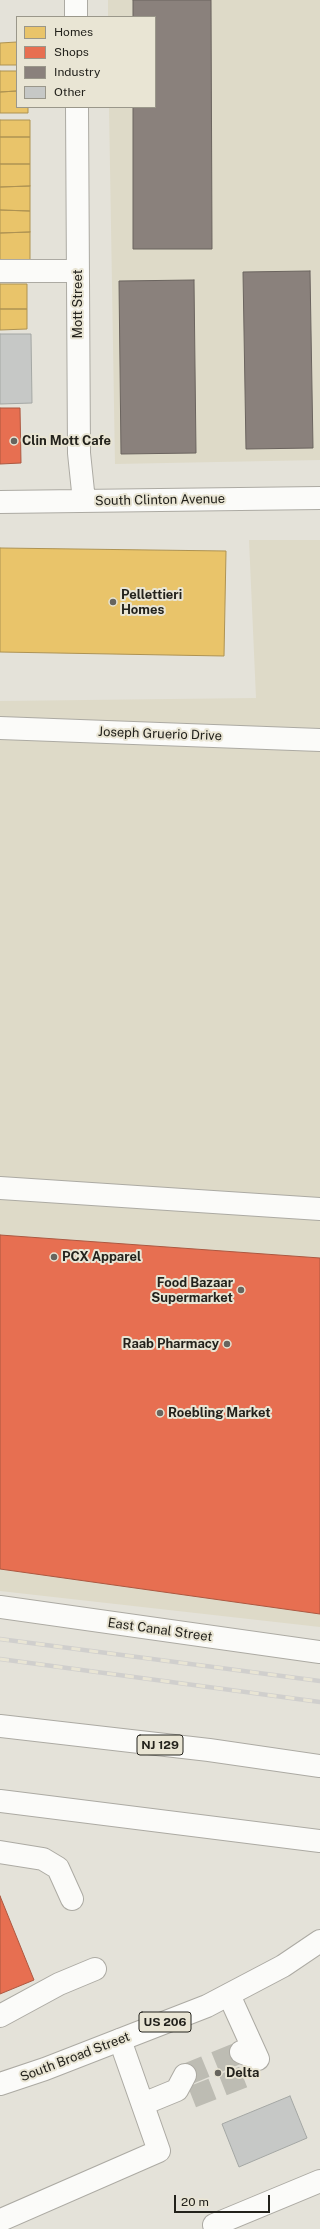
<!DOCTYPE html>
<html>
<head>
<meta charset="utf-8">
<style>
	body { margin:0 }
	#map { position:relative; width:320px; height:2229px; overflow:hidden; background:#e4e2d9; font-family:"Public Sans",sans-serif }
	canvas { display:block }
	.legend { position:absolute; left:16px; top:16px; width:140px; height:92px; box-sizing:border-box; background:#e9e5d4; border:1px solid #9a978a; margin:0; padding:5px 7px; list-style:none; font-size:12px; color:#23221c }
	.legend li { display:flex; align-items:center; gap:8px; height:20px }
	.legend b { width:20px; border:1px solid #9a978a }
	.scale { position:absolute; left:174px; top:2195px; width:96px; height:18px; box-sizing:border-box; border:2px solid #23221c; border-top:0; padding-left:5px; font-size:12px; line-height:14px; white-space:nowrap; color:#23221c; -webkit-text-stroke:3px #e9e5d4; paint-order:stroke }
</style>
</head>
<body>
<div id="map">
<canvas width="320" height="2229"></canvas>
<ul class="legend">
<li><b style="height:11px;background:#e9c46a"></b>Homes</li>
<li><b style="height:11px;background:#e76f51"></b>Shops</li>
<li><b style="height:11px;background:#8a817c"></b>Industry</li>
<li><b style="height:11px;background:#c6c8c6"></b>Other</li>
</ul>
<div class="scale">20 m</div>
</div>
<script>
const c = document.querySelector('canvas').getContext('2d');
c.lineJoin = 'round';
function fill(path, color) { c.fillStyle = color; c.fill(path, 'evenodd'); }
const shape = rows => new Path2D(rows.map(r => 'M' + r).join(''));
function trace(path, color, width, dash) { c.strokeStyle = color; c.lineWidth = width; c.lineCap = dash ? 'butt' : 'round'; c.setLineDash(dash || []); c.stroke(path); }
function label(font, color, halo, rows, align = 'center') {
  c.font = font + ' "Public Sans",sans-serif'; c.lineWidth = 4; c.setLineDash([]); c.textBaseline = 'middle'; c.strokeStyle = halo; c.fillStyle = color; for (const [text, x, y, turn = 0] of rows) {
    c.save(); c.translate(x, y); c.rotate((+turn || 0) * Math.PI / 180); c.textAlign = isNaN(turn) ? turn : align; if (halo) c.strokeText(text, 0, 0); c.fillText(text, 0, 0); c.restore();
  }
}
fill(shape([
	[108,0,320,0,320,460,115,464,109,107,155,107,155,17,108,17],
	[249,540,320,540,320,1627,0,1591,0,701,256,698]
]), '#dedac8');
const homes = shape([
	[17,42,17,65,0,65,0,43,17,42],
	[0,71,17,71,17,91,0,92,0,71],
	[17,91,17,107,28,107,28,113,0,113,0,92,17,91],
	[0,120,30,120,30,137,0,137,0,120],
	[0,137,30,137,30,164,0,164,0,137],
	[0,164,30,164,30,186,0,187,0,164],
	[30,186,30,211,0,210,0,187,30,186],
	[0,210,30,211,30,232,0,233,0,210],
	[30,232,30,260,0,260,0,233,30,232],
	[0,284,27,284,27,309,0,309,0,284],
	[0,309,27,309,27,329,0,330,0,309],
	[0,548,226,551,224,656,0,652,0,548]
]);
fill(homes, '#e9c46a');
trace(homes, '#ae9353', 1);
const shops = shape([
	[0,408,20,408,21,463,0,464,0,408],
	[0,1235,320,1258,320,1614,0,1569,0,1235],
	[0,1896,34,1980,0,1994,0,1896]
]);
fill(shops, '#e76f51');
trace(shops, '#ac5841', 1);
const industry = shape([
	[133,0,211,0,212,249,133,249,133,107,155,107,155,17,133,17,133,0],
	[310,271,313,448,246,449,243,272,310,271],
	[194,280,196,453,121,454,119,281,194,280]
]);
fill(industry, '#8a817c');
trace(industry, '#6b645f', 1);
const building = shape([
	[0,334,31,334,32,403,0,404,0,334],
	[290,2096,307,2138,239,2167,222,2124,290,2096]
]);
fill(building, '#c6c8c6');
trace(building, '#a4a7a4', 1);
trace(shape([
	[185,2075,241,2052],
	[192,2097,248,2075]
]), '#bdbcb3', 22, [22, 11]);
const minor = shape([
	[76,0,76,17],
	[77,107,79,453,84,501],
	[0,271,78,271],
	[0,502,320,498],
	[0,728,320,740],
	[0,1188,320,1209],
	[0,1607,320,1652],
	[0,1852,43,1859,58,1868,72,1899],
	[229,1995,258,2059,241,2052],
	[0,2016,59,1984,95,1969],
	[143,2104,177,2090,185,2075],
	[1,2220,159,2151,120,2040],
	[214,2225,320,2181]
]);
const major = shape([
	[0,2084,45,2069,207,2006,283,1966,320,1941]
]);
const highway = shape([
	[0,1726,209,1750,320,1766],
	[0,1801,320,1841]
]);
trace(minor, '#acaaa3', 24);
trace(major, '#acaaa3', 24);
trace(highway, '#acaaa3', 24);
trace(minor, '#fbfbf9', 22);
trace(major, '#fbfbf9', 22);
trace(highway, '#fbfbf9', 22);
const rail = shape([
	[0,1639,320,1681],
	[0,1659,320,1702]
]);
trace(rail, '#d0cfcd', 4.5);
trace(rail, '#e9e5d4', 3, [9]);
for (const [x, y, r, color] of [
	[14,441,4,"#67655e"],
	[113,602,4,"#67655e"],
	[54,1257,4,"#67655e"],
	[241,1290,4,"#67655e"],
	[227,1344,4,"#67655e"],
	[160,1413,4,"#67655e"],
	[218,2073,4,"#67655e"]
]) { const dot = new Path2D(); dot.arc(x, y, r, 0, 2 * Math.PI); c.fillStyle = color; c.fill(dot); trace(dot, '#e9e5d4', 1.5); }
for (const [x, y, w] of [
	[160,1745,46],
	[165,2022,52]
]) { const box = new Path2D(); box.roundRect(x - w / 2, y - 10, w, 20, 3); c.fillStyle = '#e9e5d4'; c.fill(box); trace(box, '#23221c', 1); }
label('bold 12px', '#23221c', null, [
	["NJ 129",160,1745],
	["US 206",165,2022]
]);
label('13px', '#23221c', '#e9e5d4', [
	["Mott Street",78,304,-90],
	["South Clinton Avenue",160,500,-1],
	["Joseph Gruerio Drive",160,734,2],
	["East Canal Street",160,1630,8],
	["South Broad Street",75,2057,-21]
]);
label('bold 13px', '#23221c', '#e9e5d4', [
	["Clin Mott Cafe",22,441],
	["Pellettieri",121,595],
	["Homes",121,610],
	["PCX Apparel",62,1257],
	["Food Bazaar",233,1283,"right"],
	["Supermarket",233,1298,"right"],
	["Raab Pharmacy",219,1344,"right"],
	["Roebling Market",168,1413],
	["Delta",226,2073]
], 'left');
</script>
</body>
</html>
